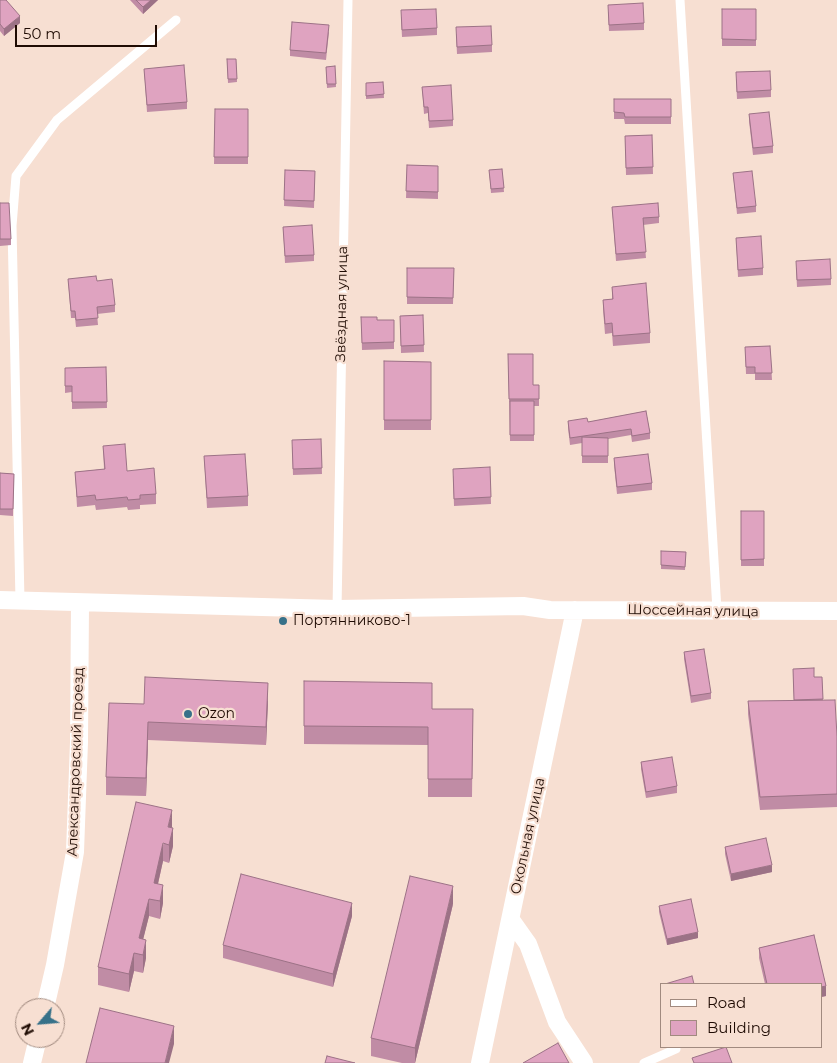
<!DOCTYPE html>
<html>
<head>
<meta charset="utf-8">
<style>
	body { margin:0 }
	#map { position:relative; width:837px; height:1063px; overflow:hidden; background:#f7dfd2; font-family:Montserrat,sans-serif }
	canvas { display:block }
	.legend { position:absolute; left:660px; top:983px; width:162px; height:65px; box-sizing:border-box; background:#f7dfd2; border:1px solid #a18a7f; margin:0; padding:6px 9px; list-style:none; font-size:15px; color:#1f0b03 }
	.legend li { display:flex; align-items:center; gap:10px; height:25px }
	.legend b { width:25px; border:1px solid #a18a7f }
	.north { position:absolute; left:15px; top:998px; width:50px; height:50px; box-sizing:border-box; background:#f7dfd2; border:1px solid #a18a7f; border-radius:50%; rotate:243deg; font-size:14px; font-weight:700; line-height:20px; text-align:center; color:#1f0b03 }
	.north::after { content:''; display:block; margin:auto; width:18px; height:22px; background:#377189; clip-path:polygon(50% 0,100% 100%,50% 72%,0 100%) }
	.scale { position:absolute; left:15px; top:25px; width:142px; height:22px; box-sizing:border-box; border:2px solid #1f0b03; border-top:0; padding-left:6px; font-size:15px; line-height:18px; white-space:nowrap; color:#1f0b03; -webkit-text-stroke:4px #f7dfd2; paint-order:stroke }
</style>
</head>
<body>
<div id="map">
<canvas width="837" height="1063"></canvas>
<ul class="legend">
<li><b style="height:6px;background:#fff"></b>Road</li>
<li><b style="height:14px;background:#dfa3c0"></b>Building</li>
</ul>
<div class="north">N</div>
<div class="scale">50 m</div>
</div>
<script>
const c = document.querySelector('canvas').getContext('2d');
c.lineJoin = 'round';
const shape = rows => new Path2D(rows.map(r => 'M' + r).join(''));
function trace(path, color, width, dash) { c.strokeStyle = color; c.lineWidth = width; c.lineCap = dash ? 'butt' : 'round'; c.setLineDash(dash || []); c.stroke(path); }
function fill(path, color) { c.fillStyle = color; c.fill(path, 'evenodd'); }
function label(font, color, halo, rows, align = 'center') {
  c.font = font + ' Montserrat,sans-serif'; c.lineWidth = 4.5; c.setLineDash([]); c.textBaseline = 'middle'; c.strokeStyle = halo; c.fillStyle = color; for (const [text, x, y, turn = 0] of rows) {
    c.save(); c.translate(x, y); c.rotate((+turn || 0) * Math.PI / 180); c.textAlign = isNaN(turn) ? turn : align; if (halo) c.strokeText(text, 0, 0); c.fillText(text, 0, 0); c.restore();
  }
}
trace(shape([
	[680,0,717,610],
	[20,601,12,226,16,176,57,120,176,20],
	[337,609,348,0],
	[644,1063,676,1049]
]), '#fff', 9);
trace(shape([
	[0,600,337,609,523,606,550,610,837,611],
	[511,920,528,944,557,1022,584,1063],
	[45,1008,55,965,75,852,79,742,80,604],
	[32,1063,38,1038],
	[480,1063,575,610]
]), '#fff', 18);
fill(shape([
	[0,0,20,23,4,36,0,31],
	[130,0,158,0,143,14],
	[722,9,756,9,756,46,722,46],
	[608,12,644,23,644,30,609,31],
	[401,17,437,28,437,35,402,37],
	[329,32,326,60,290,56,290,50],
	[456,34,492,45,492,52,457,54],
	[227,59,236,59,237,82,228,83],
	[335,66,336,87,327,88,326,67],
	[144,69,187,102,187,109,147,112],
	[736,79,771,90,771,97,737,99],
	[383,82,384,98,366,99,366,83],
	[422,87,453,120,453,126,429,128,428,113,424,114],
	[614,99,671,99,671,124,625,124,624,119,614,119],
	[215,109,248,109,248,164,214,164],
	[749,114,773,146,773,153,753,155,749,121],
	[652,135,653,174,626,175,625,136],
	[407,165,438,166,438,199,406,198],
	[502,169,504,192,491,193,489,170],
	[285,170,315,171,314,208,284,206],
	[733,173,756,206,756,212,737,214],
	[0,203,11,239,11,245,0,246],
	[612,207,659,217,659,223,643,225,646,258,616,261],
	[283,227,314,255,314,261,285,263],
	[736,238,763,268,763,275,738,277],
	[407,268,454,268,453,304,407,304],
	[796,268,831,279,831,285,797,287],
	[68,279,97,281,115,305,115,312,97,314,98,325,76,327,75,318,71,318],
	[612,287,650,333,650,343,613,346,612,333,605,334,603,309,603,300,612,299],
	[423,315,424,352,401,353,400,316],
	[361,317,377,320,394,320,394,349,362,350],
	[770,346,772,380,755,380,755,374,746,374,745,347],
	[508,354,533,385,539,399,539,406,534,406,534,441,510,441],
	[384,361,431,362,431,430,384,430],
	[106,367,107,408,72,409,72,392,65,393,65,368],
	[646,411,650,433,650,439,632,442,631,435,608,439,608,463,582,463,582,443,570,445,568,428,568,421,588,422],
	[321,439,322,474,293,475,292,447],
	[103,446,127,471,156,494,156,504,140,505,140,509,128,510,127,507,96,510,95,505,77,507,75,472,104,469],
	[204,456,248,496,248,506,207,508],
	[614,458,652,483,652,490,617,494,614,465],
	[490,467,491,504,454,506,453,476],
	[0,473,14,474,13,516,0,515],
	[741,511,764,511,764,566,741,566],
	[661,551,686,552,685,570,661,569],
	[684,652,711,693,711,699,691,703,684,659],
	[793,669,814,677,822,677,823,701,837,736,837,807,760,810,748,714,748,701,794,701],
	[304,681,432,709,473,709,472,797,428,797,428,745,304,744],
	[268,701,266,745,148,740,146,796,106,795,106,777,144,704],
	[641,762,677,786,677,793,646,798,641,769],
	[172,828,173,846,169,863,163,861,158,884,163,903,160,919,149,916,143,939,146,958,143,973,134,971,129,992,98,985,98,967],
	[725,847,772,872,731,881,725,854],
	[453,904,415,1063,402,1063,371,1056,371,1038],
	[659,906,698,938,667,945,659,912],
	[352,916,333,987,223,958,223,945],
	[814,935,826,986,826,996,821,997,821,984,765,984,759,958,759,948]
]), '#c08ca5');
fill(shape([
	[151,0,158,0,143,14,143,7],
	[20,16,20,23,4,36,4,29],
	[268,683,268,701,266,745,266,727],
	[148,722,148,740,146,796,146,778],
	[172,810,172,828,168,827],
	[173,828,173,846,169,863,169,845],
	[163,843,163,861,154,901,154,883],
	[772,865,772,872,731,881,731,874],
	[163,885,163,903,160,919,160,901],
	[453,886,453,904,415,1063,415,1048],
	[149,899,149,916,139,956,139,938],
	[352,903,352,916,333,987,333,974],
	[698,932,698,938,667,945,667,939],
	[146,940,146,958,143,973,143,955],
	[134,953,134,971,129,992,129,974],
	[826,986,826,996,821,997,821,987],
	[174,1026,174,1044,169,1063,165,1063]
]), '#9c7286');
const building = shape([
	[0,0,6,0,20,16,4,29,0,24,0,0],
	[136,0,151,0,143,7,136,0],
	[643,3,644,23,609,25,608,5,643,3],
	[436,9,437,28,402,30,401,10,436,9],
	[722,9,756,9,756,40,722,39,722,9],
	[292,22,329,25,326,53,290,50,292,22],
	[491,26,492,45,457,47,456,27,491,26],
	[227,59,236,59,237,79,228,79,227,59],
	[184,65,187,102,147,105,144,69,184,65],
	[335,66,336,84,327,84,326,67,335,66],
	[770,71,771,90,737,92,736,72,770,71],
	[383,82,384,94,366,96,366,83,383,82],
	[451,85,453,120,429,121,428,107,424,107,422,87,451,85],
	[614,99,671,99,671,117,625,117,624,113,614,112,614,99],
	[215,109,248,109,248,157,214,157,215,109],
	[769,112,773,146,753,148,749,114,769,112],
	[652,135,653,167,626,168,625,136,652,135],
	[407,165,438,166,438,192,406,191,407,165],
	[502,169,504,188,491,189,489,170,502,169],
	[285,170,315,171,314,201,284,200,285,170],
	[752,171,756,206,737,208,733,173,752,171],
	[0,203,9,203,11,239,0,239,0,203],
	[658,203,659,217,643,218,646,252,616,254,612,207,658,203],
	[312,225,314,255,285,256,283,227,312,225],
	[761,236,763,268,738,270,736,238,761,236],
	[830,259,831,279,797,280,796,261,830,259],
	[407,268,454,268,453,298,407,297,407,268],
	[96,276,97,281,112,279,115,305,97,307,98,318,76,320,75,311,71,311,68,279,96,276],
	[646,283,650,333,613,336,612,323,605,324,603,300,613,299,612,287,646,283],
	[423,315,424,345,401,346,400,316,423,315],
	[361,317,377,317,377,320,394,320,394,342,362,343,361,317],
	[770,346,772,373,755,373,755,367,746,367,745,347,770,346],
	[508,354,533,354,533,385,539,385,539,399,509,399,508,354],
	[384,361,431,362,431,420,384,420,384,361],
	[106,367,107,402,72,402,72,386,65,386,65,368,106,367],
	[510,401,534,401,534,435,510,435,510,401],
	[646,411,650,433,632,436,631,429,570,438,568,421,587,418,588,422,646,411],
	[582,437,608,438,608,456,582,456,582,437],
	[321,439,322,468,293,469,292,440,321,439],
	[125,444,127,471,154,468,156,494,140,495,140,499,128,500,127,497,96,500,95,495,77,497,75,472,105,469,103,446,125,444],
	[245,454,248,496,207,498,204,456,245,454],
	[648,454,652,483,617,487,614,458,648,454],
	[490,467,491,497,454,499,453,469,490,467],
	[0,473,14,474,13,509,0,509,0,473],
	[741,511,764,511,764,559,741,560,741,511],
	[661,551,686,552,685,567,661,565,661,551],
	[704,649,711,693,691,696,684,652,704,649],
	[814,668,814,677,822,677,823,699,794,700,793,669,814,668],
	[145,677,268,683,266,727,148,722,146,778,106,777,109,703,144,704,145,677],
	[304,681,432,683,432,709,473,709,472,779,428,779,428,727,304,726,304,681],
	[835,700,837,736,837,794,760,797,748,701,835,700],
	[672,757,677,786,646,792,641,762,672,757],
	[136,802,172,810,168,827,173,828,169,845,163,843,154,883,163,885,160,901,149,899,139,938,146,940,143,955,134,953,129,974,98,967,136,802],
	[766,838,772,865,731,874,725,847,766,838],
	[241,874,352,903,333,974,223,945,241,874],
	[410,876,453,886,415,1048,371,1038,410,876],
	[691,899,698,932,667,939,659,906,691,899],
	[814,935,826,986,821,987,821,984,767,984,759,948,814,935],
	[692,976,694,984,665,984,692,976],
	[100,1008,174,1026,165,1063,86,1063,100,1008],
	[558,1043,569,1063,523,1063,558,1043],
	[726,1047,732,1063,694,1063,692,1058,726,1047],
	[327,1056,355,1063,325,1063,327,1056]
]);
fill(building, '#dfa3c0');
trace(building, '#9c7286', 1);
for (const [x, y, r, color] of [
	[283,621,5,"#377189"],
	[188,714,5,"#377189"]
]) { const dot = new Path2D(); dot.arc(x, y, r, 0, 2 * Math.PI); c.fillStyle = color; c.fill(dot); trace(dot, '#f7dfd2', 2); }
label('14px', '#1f0b03', '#f7dfd2', [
	["Звёздная улица",342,304,-89],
	["Шоссейная улица",693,611,1],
	["Александровский проезд",76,762,-88],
	["Окольная улица",528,836,-78]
]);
label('14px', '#1f0b03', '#f7dfd2', [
	["Портянниково-1",293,621],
	["Ozon",198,714]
], 'left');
</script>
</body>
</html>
